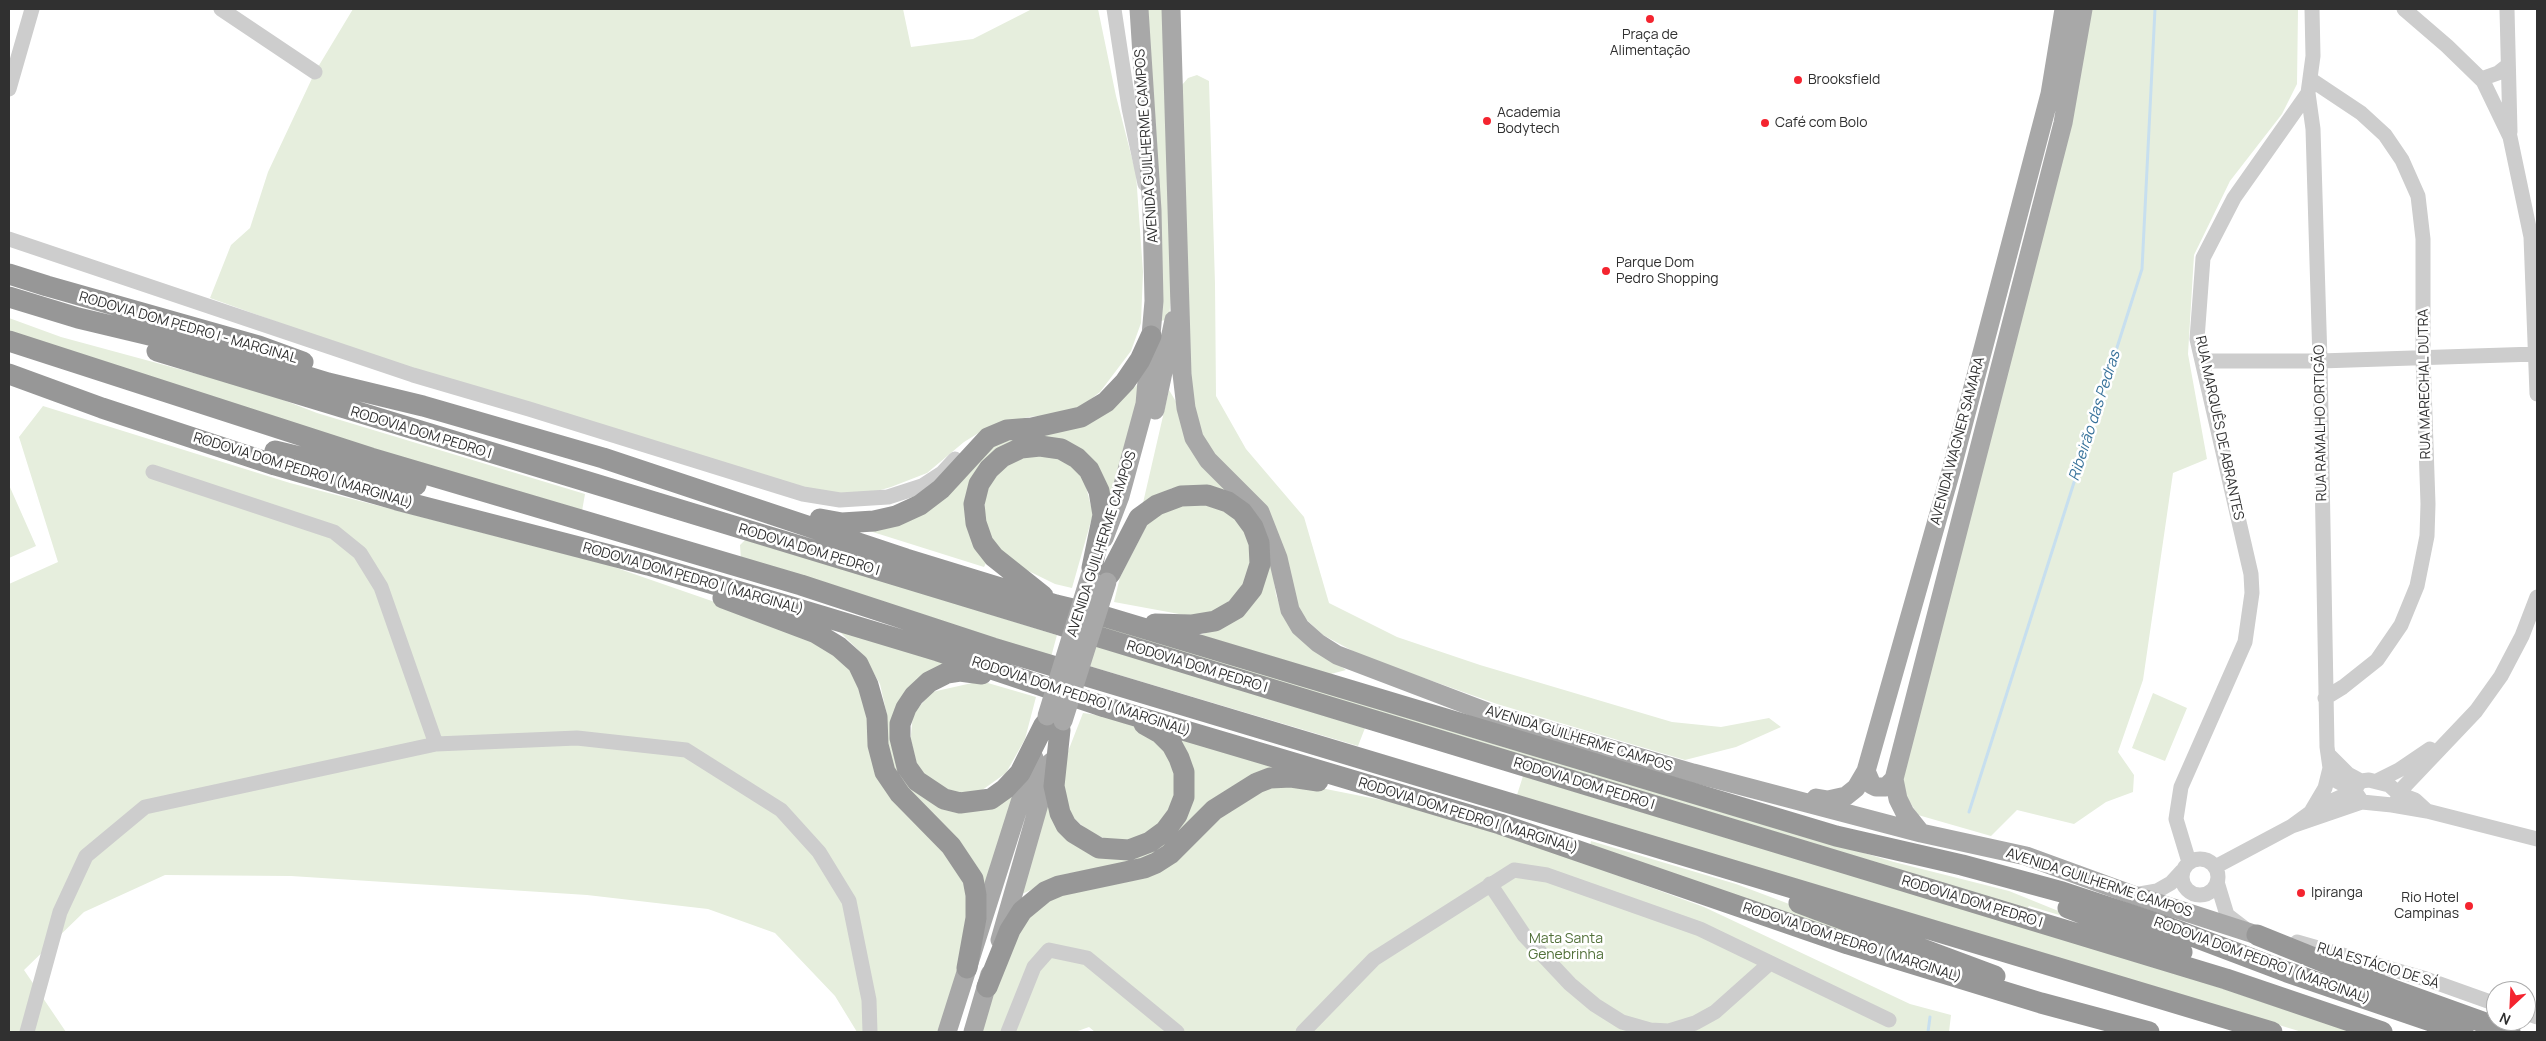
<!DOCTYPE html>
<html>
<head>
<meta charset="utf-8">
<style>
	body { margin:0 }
	#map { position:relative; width:2546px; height:1041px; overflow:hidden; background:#fff; font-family:Manrope,sans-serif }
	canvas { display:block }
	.frame { position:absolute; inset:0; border:10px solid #303030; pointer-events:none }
	.north { position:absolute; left:2486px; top:981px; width:50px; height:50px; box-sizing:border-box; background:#fff; border:1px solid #acacac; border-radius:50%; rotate:205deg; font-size:14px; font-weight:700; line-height:20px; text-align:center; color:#303030 }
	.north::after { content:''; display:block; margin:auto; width:18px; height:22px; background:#f4242f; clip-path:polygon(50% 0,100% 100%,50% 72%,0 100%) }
</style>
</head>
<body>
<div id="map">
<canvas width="2546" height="1041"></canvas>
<div class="frame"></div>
<div class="north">N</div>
</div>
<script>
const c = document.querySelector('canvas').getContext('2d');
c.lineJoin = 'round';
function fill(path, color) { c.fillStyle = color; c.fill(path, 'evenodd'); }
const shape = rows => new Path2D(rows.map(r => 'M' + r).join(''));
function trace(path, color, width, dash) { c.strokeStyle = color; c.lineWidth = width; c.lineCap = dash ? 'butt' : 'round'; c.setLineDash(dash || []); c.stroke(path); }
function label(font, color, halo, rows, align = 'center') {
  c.font = font + ' Manrope,sans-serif'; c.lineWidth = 5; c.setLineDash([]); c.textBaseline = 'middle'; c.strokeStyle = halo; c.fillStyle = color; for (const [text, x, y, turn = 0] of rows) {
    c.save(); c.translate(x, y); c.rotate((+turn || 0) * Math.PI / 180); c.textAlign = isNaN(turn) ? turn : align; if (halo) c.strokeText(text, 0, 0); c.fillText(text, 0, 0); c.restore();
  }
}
fill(shape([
	[353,9,903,9,911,47,973,39,1032,9,1098,9,1116,96,1136,174,1143,272,1141,323,1131,351,1100,392,1082,406,1053,415,1028,417,985,429,964,442,927,473,891,487,860,496,807,488,412,370,210,298,231,245,250,228,268,172,315,72],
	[1144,9,1165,9,1173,270,1169,319,1161,321],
	[2091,9,2298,9,2297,84,2282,114,2230,181,2194,255,2188,354,2207,459,2173,473,2143,680,2118,752,2134,775,2133,792,2106,802,2074,824,2017,810,1991,836,1918,815,1901,788],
	[1197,75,1209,81,1215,284,1216,396,1246,449,1304,517,1329,603,1397,637,1480,665,1672,722,1721,727,1769,718,1781,727,1736,747,1685,760,1497,704,1362,656,1323,635,1298,612,1237,482,1200,436,1185,366,1182,85,1188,78],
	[9,318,61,337,260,391,317,413,585,494,582,511,395,458,9,332],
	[1139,383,1138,398,1109,503,1068,444,983,464,987,561,984,567,860,528,871,526,989,443,1123,398],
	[1169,390,1178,405,1189,445,1204,465,1244,500,1258,516,1268,538,1276,595,1284,618,1297,634,1346,670,1327,675,1200,635,1225,626,1244,612,1261,585,1267,558,1264,540,1257,521,1233,497,1202,487,1172,488,1143,503],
	[43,406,290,483,608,565,833,643,864,676,882,762,958,855,976,918,938,1032,857,1032,835,996,775,933,708,909,587,895,291,876,165,875,84,912,24,970,66,1032,9,1032,9,584,58,562,19,437],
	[1041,454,1067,462,1084,479,1093,514,1072,588,1055,584,1002,558,985,532,980,503,991,476,1013,459],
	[9,485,36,546,9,558],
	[1183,499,1221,506,1248,526,1251,560,1242,589,1218,611,1190,616,1114,602,1120,577,1152,515],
	[746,539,1057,635,1051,657,741,560,740,545],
	[1103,623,1894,862,2009,891,2093,925,2029,906,2027,909,1101,629],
	[839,631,952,665,903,706,924,795,1015,792,986,885,895,774,885,744,887,715,880,684,863,655],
	[1095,646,1365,728,1358,746,1089,666],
	[981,681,1036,697,1025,739,1006,773,978,793,946,792,920,774,910,745,913,714,932,692],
	[2153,693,2187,708,2165,761,2132,748],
	[1083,713,1105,716,1136,726,1172,755,1179,790,1165,822,1142,837,1116,842,1092,834,1069,814,1062,786,1067,754],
	[1178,738,1275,767,1167,848,1141,863,1066,874,1022,894,1045,797,1104,855,1186,812],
	[1523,776,2206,983,2352,1032,2302,1032,1517,795],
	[1270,778,1422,808,1554,852,1704,907,1910,1004,1951,1015,1949,1032,1095,1032,1089,1027,1075,1032,974,1032,1022,911,1059,886,1177,859,1208,815],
	[1591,841,1736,884,1970,972,1846,936,1590,845]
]), '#e6eedd');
trace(shape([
	[1969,812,2142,269,2155,9],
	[1928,1032,1930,1017]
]), '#c7dfef', 3);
trace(shape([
	[221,9,315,72],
	[1114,9,1129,108,1145,184],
	[2404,9,2447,46,2483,81,2510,137,2531,237,2537,394],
	[2507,9,2510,132],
	[2310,79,2361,113,2385,135,2402,160,2418,196,2423,239,2423,357,2428,504,2427,536,2417,586,2401,625,2377,660,2343,687,2325,698],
	[2481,79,2498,73,2508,65],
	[9,89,32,9],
	[2308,93,2313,129,2320,361,2327,747,2330,768,2337,781,2354,790,2362,802],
	[9,239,413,375,529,409,803,494,840,500,888,497,922,486,942,473,955,459],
	[2202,361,2320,361,2536,354],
	[153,472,334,532,360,553,381,587,436,744],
	[2330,756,2348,774,2361,781],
	[2377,781,2399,770,2430,749],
	[2354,790,2361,781,2369,780,2389,785,2399,794,2396,803,2392,805,2362,802,2292,826,2318,807,2354,791],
	[2399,792,2476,711,2501,676,2522,636,2537,597],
	[2392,805,2427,811,2415,800,2399,794],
	[2312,810,2325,788,2330,768],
	[2427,811,2537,839],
	'2182 877a18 18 0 1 1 36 0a18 18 0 1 1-36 0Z',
	[2189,862,2176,819,2181,787,2245,642,2252,593,2251,574,2197,339,2203,258,2234,198,2308,93,2313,56,2312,9],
	[2215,867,2292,826],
	[2217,882,2227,915,2244,928],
	[1490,884,1524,935,1570,984,1595,1005,1622,1022,1650,1030,1669,1031,1695,1023,1715,1012,1770,963],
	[2134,895,2157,891,2171,883,2182,871],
	[2297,942,2426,979,2496,1004],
	[2526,1013,2537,1017],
	[27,1032,60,912,86,856,145,807,436,744,577,738,686,750,781,810,819,852,849,901,869,1000,870,1032],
	[1008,1032,1034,967,1049,950,1087,958,1177,1032],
	[1303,1032,1374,959,1514,870,1547,875,1700,929,1889,1020]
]), '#cdcdcd', 15);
trace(shape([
	[1171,9,1182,374,1186,408,1194,438,1208,460,1260,512,1278,558,1290,610,1300,627,1318,643,1337,655,1492,714,1693,773,1921,833,2026,856,2133,895,2257,935],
	[1155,410,1174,320],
	[1104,538,1120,496,1145,404,1154,301,1152,210,1139,9],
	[1866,771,1872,785,1876,787,1886,787,1894,779],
	[1816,798,1828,800,1846,796,1856,788,1866,771,1951,471,2050,94,2064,9],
	[1921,833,1905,813,1898,799,1894,779,2063,123,2083,9],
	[1000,940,1051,762],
	[947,1032,1034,758],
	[973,1032,990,974]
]), '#a8a8a8', 19);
trace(shape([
	[9,274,47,286,259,346,303,362],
	[9,297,78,318,246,358,328,383,423,406,603,458,906,559,1056,605,1106,617,1836,836,1962,865,2062,892,2168,927,2287,972,2463,1032],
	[9,341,371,458,801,585,993,648,2272,1032],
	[157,351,2226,979,2382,1032],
	[9,374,102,408,275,465,397,500,648,565,785,605,938,651,1105,707,1500,824,1848,944,2041,1003,2149,1032],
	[275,451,416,485],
	[820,519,842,523,874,521,896,516,920,505,941,489,988,438,1007,430,1032,428,1081,417,1106,402,1125,382,1140,360,1151,336],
	[1110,574,1139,518,1157,505,1181,496,1207,495,1228,502,1242,512,1253,527,1259,543,1260,564,1252,589,1236,609,1215,621,1191,625,1155,624],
	[1043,596,994,557,983,543,976,523,974,504,979,484,989,469,1002,457,1021,448,1040,446,1061,449,1077,458,1089,470,1099,491,1103,515,1092,568],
	[723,598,816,633,839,647,858,664,868,685,877,717,878,745,885,772,900,794,951,846,973,879,976,895,976,918,967,968],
	[982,674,960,671,947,673,929,682,914,696,906,708,900,724,900,738,907,767,917,781,944,799,960,803,991,799,1005,789,1020,773,1044,725],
	[1060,730,1054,786,1060,813,1066,825,1074,833,1099,848,1129,850,1150,842,1165,831,1177,815,1184,797,1184,772,1179,758,1172,745,1160,733,1144,724],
	[1799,903,1995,976],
	[2068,908,2182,952],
	[2257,935,2396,991,2510,1032],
	[987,987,1010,930,1022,911,1045,892,1059,886,1144,868,1156,863,1170,854,1214,810,1257,783,1270,778,1291,777,1318,781]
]), '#979797', 21);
trace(shape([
	[1047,716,1090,576],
	[1063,721,1107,582]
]), '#a8a8a8', 19);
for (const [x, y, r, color] of [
	[1650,19,5,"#f4242f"],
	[1798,80,5,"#f4242f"],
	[1487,121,5,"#f4242f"],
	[1765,123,5,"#f4242f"],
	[1606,271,5,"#f4242f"],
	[2301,893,5,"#f4242f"],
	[2469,906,5,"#f4242f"]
]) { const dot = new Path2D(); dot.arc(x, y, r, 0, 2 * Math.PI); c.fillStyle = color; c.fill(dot); trace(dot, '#fff', 2); }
label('14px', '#303030', '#fff', [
	["Praça de",1650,35,"center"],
	["Alimentação",1650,51,"center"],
	["Brooksfield",1808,80],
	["Academia",1497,113],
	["Bodytech",1497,129],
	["Café com Bolo",1775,123],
	["Parque Dom",1616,263],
	["Pedro Shopping",1616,279],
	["Ipiranga",2311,893],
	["Rio Hotel",2459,898,"right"],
	["Campinas",2459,914,"right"]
], 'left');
label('14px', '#303030', '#fff', [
	["AVENIDA GUILHERME CAMPOS",1147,146,-94],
	["RODOVIA DOM PEDRO I - MARGINAL",188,328,16],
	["RUA MARECHAL DUTRA",2425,384,-91],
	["RUA RAMALHO ORTIGÃO",2321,423,-91],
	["RUA MARQUÊS DE ABRANTES",2219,428,78],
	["RODOVIA DOM PEDRO I",421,433,17],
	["AVENIDA WAGNER SAMARA",1958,441,-75],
	["RODOVIA DOM PEDRO I (MARGINAL)",303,471,17],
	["AVENIDA GUILHERME CAMPOS",1102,544,-72],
	["RODOVIA DOM PEDRO I",809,550,17],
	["RODOVIA DOM PEDRO I (MARGINAL)",693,579,16],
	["RODOVIA DOM PEDRO I",1197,667,17],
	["RODOVIA DOM PEDRO I (MARGINAL)",1081,697,18],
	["AVENIDA GUILHERME CAMPOS",1579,739,17],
	["RODOVIA DOM PEDRO I",1584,784,17],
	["RODOVIA DOM PEDRO I (MARGINAL)",1468,816,17],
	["AVENIDA GUILHERME CAMPOS",2099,883,18],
	["RODOVIA DOM PEDRO I",1972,902,17],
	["RODOVIA DOM PEDRO I (MARGINAL)",1852,943,18],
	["RODOVIA DOM PEDRO I (MARGINAL)",2262,961,20],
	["RUA ESTÁCIO DE SÁ",2378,966,17]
]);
label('14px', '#517039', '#fff', [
	["Mata Santa",1566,939],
	["Genebrinha",1566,955]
]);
label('italic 15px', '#36719a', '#fff', [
	["Ribeirão das Pedras",2095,416,-72]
]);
</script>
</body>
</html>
